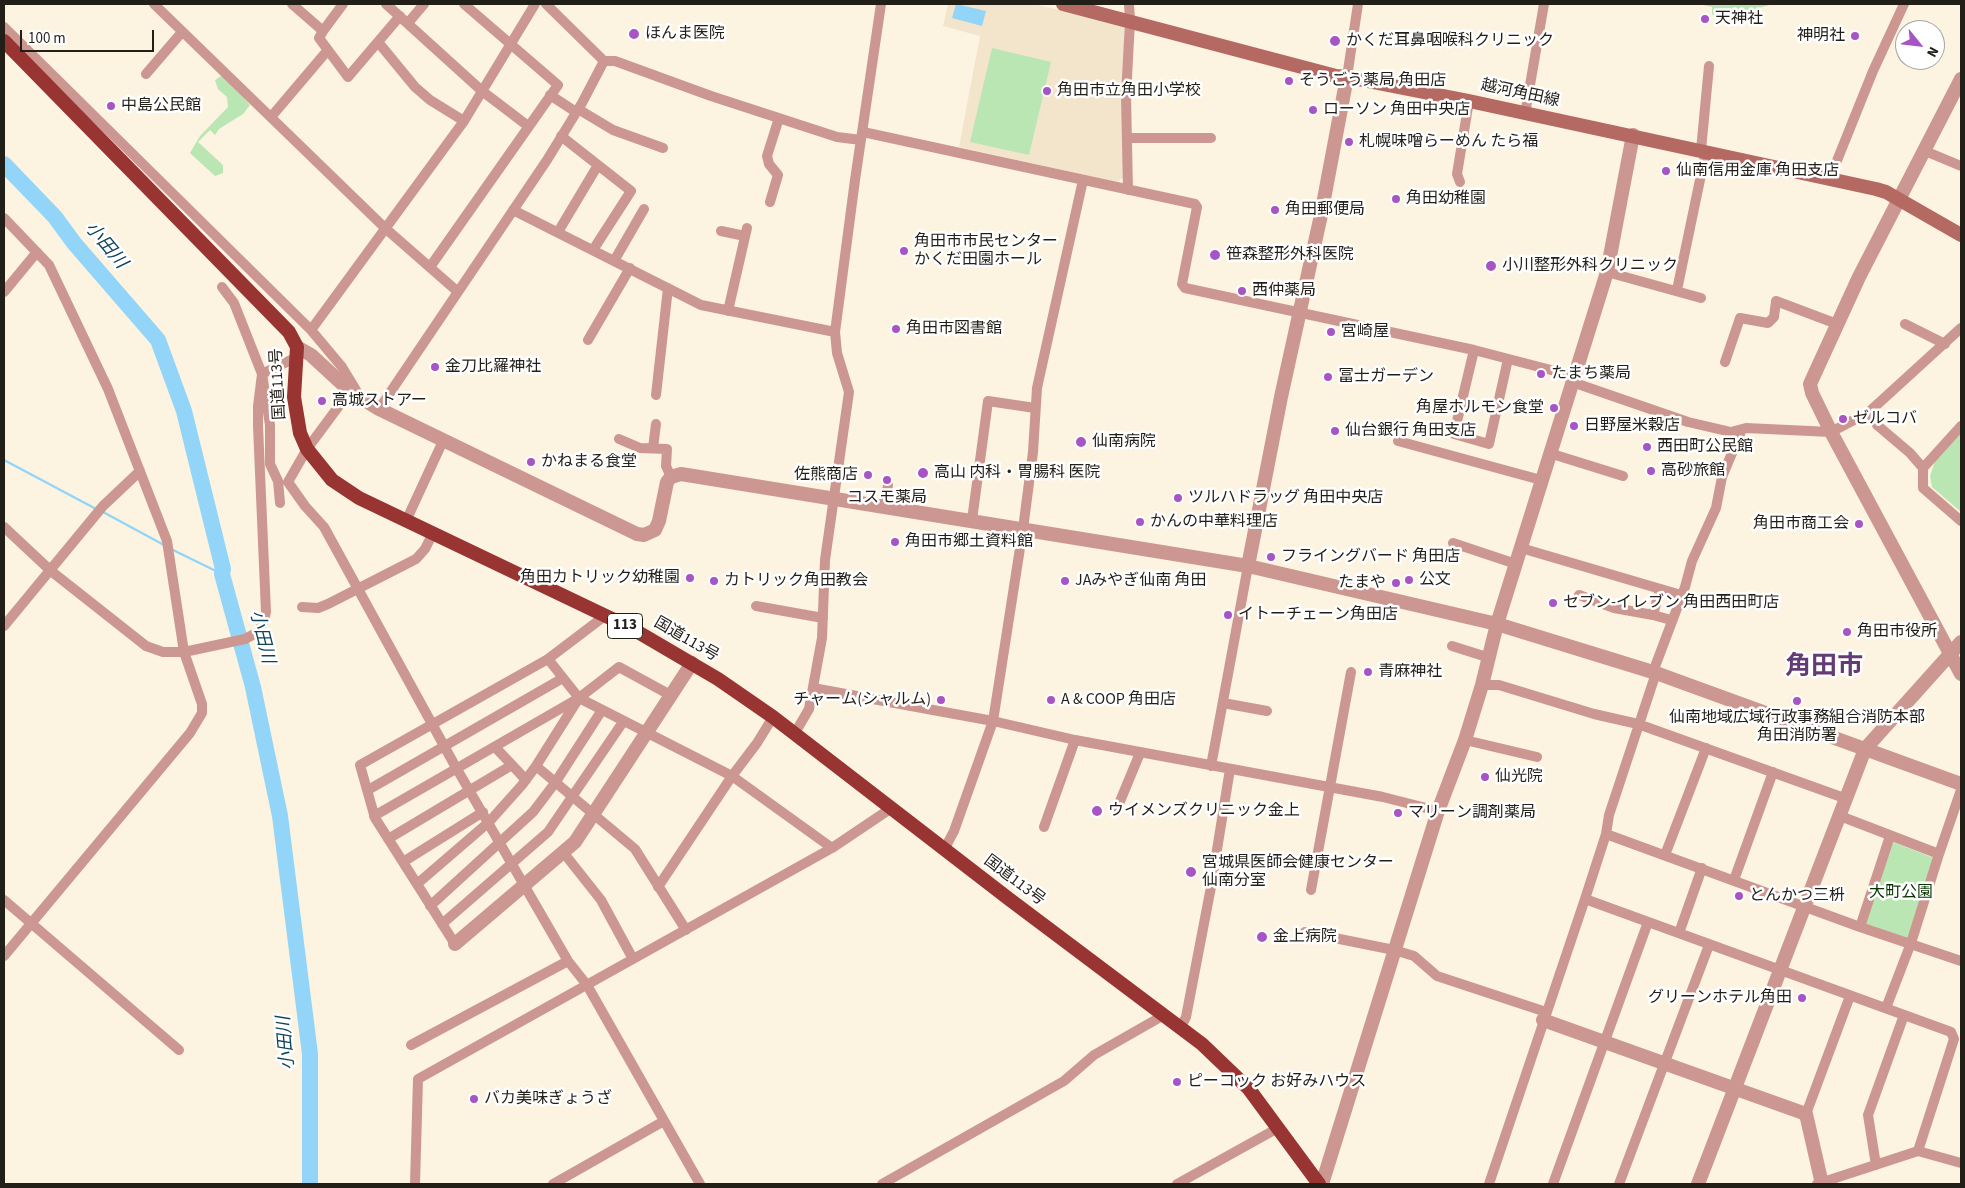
<!DOCTYPE html>
<html>
<head>
<meta charset="utf-8">
<style>
	body { margin:0 }
	#map { position:relative; width:1965px; height:1188px; overflow:hidden; background:#fcf3e0; font-family:"Source Sans 3",sans-serif }
	canvas { display:block }
	.frame { position:absolute; inset:0; border:5px solid #221e18; pointer-events:none }
	.north { position:absolute; left:1895px; top:20px; width:50px; height:50px; box-sizing:border-box; background:#fff; border:1px solid #a7a5a3; border-radius:50%; rotate:119deg; font-size:14px; font-weight:700; line-height:20px; text-align:center; color:#221e18 }
	.north::after { content:''; display:block; margin:auto; width:18px; height:22px; background:#a755c5; clip-path:polygon(50% 0,100% 100%,50% 72%,0 100%) }
	.scale { position:absolute; left:20px; top:30px; width:134px; height:22px; box-sizing:border-box; border:2px solid #221e18; border-top:0; padding-left:6px; font-size:15px; line-height:18px; white-space:nowrap; color:#221e18; -webkit-text-stroke:4px #fff; paint-order:stroke }
</style>
</head>
<body>
<div id="map">
<canvas width="1965" height="1188"></canvas>
<div class="frame"></div>
<div class="north">N</div>
<div class="scale">100 m</div>
</div>
<script>
const c = document.querySelector('canvas').getContext('2d');
c.lineJoin = 'round';
function fill(path, color) { c.fillStyle = color; c.fill(path, 'evenodd'); }
const shape = rows => new Path2D(rows.map(r => 'M' + r).join(''));
function trace(path, color, width, dash) { c.strokeStyle = color; c.lineWidth = width; c.lineCap = dash ? 'butt' : 'round'; c.setLineDash(dash || []); c.stroke(path); }
function label(font, color, halo, rows, align = 'center') {
  c.font = font + ' "Source Sans 3","Noto Sans JP",sans-serif'; c.lineWidth = 5; c.setLineDash([]); c.textBaseline = 'middle'; c.strokeStyle = halo; c.fillStyle = color; for (const [text, x, y, turn = 0] of rows) {
    c.save(); c.translate(x, y); c.rotate((+turn || 0) * Math.PI / 180); c.textAlign = isNaN(turn) ? turn : align; if (halo) c.strokeText(text, 0, 0); c.fillText(text, 0, 0); c.restore();
  }
}
fill(shape([
	[948,4,1033,4,1115,22,1124,27,1125,177,1116,182,959,147,980,36,943,26]
]), '#f2e5cc');
fill(shape([
	[1698,4,1773,4,1752,10,1729,11,1716,17,1712,14,1712,7],
	[992,48,1051,62,1029,155,970,142],
	[224,74,250,105,243,114,219,129,215,135,210,130,198,142,223,165,223,173,215,176,190,153,200,136,228,107,227,97,218,89,215,80],
	[1961,432,1961,512,1932,487,1930,476,1935,461],
	[1893,842,1939,860,1910,940,1863,927]
]), '#bae6b3');
fill(shape([
	[956,4,986,11,982,26,952,18]
]), '#92d5f8');
trace(shape([
	[4,460,98,510],
	[103,512,164,545],
	[171,549,222,574]
]), '#92d5f8', 2.5);
trace(shape([
	[4,164,55,217,74,243,158,340,184,411,223,569,222,574,253,687,280,816,310,1054,310,1184]
]), '#92d5f8', 16);
trace(shape([
	[154,4,385,228,458,292],
	[292,4,323,31,343,4],
	[386,4,482,91,528,126],
	[546,4,604,61,615,61,711,96,837,137,861,140],
	[408,23,424,4],
	[4,27,311,330,342,367,359,395],
	[323,31,319,38,348,77,400,16],
	[378,42,415,87,430,100,464,121],
	[146,74,182,32],
	[1347,77,1358,4],
	[550,95,576,112],
	[578,109,613,130,663,148],
	[1525,114,1544,4],
	[271,117,327,51],
	[863,132,1195,204,1197,207,1182,284,1185,288,1474,350,1574,376],
	[561,136,631,191,593,250],
	[1127,138,1211,138],
	[1701,150,1709,66],
	[1925,151,1961,166],
	[1830,178,1873,71,1904,4],
	[1460,182,1457,174,1469,101],
	[1128,190,1126,96,1130,21,1129,4],
	[770,202,778,175,769,164,767,156,779,118],
	[513,210,701,305,835,332],
	[4,218,49,265,108,389,167,541,184,652,202,704,202,713,190,733,4,956],
	[721,231,745,236],
	[558,232,598,165],
	[614,261,644,209],
	[430,267,558,85,464,4],
	[1607,272,1701,298],
	[222,287,234,303,262,374,270,425,270,464,278,481,280,503],
	[1677,290,1706,151],
	[4,292,37,252],
	[728,311,747,228],
	[1905,324,1945,344],
	[1961,328,1869,412,1877,425,1910,453,1923,468,1923,488,1961,521],
	[311,330,464,121,535,4],
	[588,340,630,268],
	[1474,350,1454,434,1489,444,1508,359],
	[1725,362,1740,318,1768,323,1774,317,1776,301,1837,324],
	[262,374,297,357],
	[1572,382,1688,422,1731,432,1746,428,1831,432,1869,412],
	[350,391,307,449,288,482,305,506,324,527,454,764,568,961,587,985,700,1184],
	[656,395,668,288],
	[379,409,547,160,582,103,604,61],
	[619,439,640,448,667,449,666,466,671,477],
	[1398,441,1541,480],
	[653,448,656,424],
	[1549,453,1623,476],
	[1923,468,1961,426],
	[885,507,888,485],
	[972,520,988,401,1035,408],
	[406,521,443,441],
	[4,527,51,571,146,646,163,652,184,652,245,639,258,632,264,621,266,612,258,426,258,406,262,374],
	[1453,543,1516,564],
	[1521,548,1681,595],
	[1660,589,1653,615,1671,620],
	[1579,595,1614,608,1653,615],
	[756,606,823,618],
	[302,607,318,608,328,604,416,559,425,549,433,533],
	[4,626,103,506,140,471],
	[1452,646,1490,658],
	[548,659,579,698,732,776,832,848],
	[1653,672,1685,587,1692,561,1716,508,1722,477,1742,429],
	[1482,685,1499,685,1594,714,1638,724,1847,799],
	[813,688,993,721,1075,740,1383,797,1438,811],
	[1223,703,1267,711],
	[795,733,809,709,822,638,825,560,849,392,837,353,835,332,855,180,881,4],
	[1465,740,1537,757],
	[495,747,512,765],
	[536,766,577,701],
	[1211,766,1248,566],
	[368,790,563,678],
	[1116,811,1140,753],
	[374,816,579,698,619,667,672,696],
	[1840,816,1939,854],
	[1044,827,1075,740],
	[1606,834,1609,815,1656,673],
	[388,839,512,765,526,780],
	[944,850,954,831,993,721,1023,529,1033,452,1037,388,1083,180],
	[563,852,601,900,633,959],
	[1665,855,1706,748],
	[403,862,483,812],
	[1734,880,1773,772],
	[417,884,489,822,522,785,536,766,635,849,686,930],
	[658,887,732,776,757,743,773,717],
	[1311,890,1351,672],
	[1585,899,1606,834,1860,927,1961,961],
	[4,900,179,1050],
	[430,906,533,812,555,783,602,710],
	[442,924,548,832,623,722],
	[1860,927,1890,836],
	[1305,932,1394,950,1414,956,1437,976,1546,1012],
	[1679,933,1702,868],
	[455,944,375,818,360,765,548,659,606,615],
	[1886,1008,1911,943,1939,854,1961,790],
	[1181,1027,1186,1017,1211,887,1230,769],
	[411,1045,568,961],
	[1806,1114,1850,996],
	[1876,1165,1868,1115,1904,1015],
	[415,1184,418,1079,832,848,890,809],
	[553,1184,664,1121],
	[882,1184,1064,1081,1094,1055,1164,1015],
	[1177,1184,1278,1128],
	[1489,1184,1585,899,1951,1032,1954,1039,1918,1151],
	[1553,1184,1648,922],
	[1619,1184,1709,945],
	[1817,1184,1918,1151,1961,1163]
]), '#cc9791', 10);
trace(shape([
	[1961,79,1859,277,1810,384,1812,393,1831,432,1961,674],
	[297,347,311,355,350,391,379,409,637,534,644,535,655,530,659,521,667,482,671,477,681,474,1248,566,1497,624,1656,673,1961,784],
	[1248,566,1281,397,1321,215,1347,77],
	[455,944,575,842,692,663],
	[1543,1020,1806,1114,1822,1184],
	[1322,1184,1438,811,1465,740,1482,685,1497,624,1607,272,1633,135],
	[1698,1184,1865,749,1961,642]
]), '#cc9791', 14);
trace(shape([
	[1063,4,1336,76,1347,77,1469,101,1876,189,1886,192,1961,235]
]), '#b46962', 14);
trace(shape([
	[4,41,289,332,297,347,294,397,300,433,307,449,332,480,359,498,631,628,718,679,773,717,1009,899,1202,1044,1249,1089,1319,1184]
]), '#983431', 14);
for (const [x, y, r, color] of [
	[1705,19,5,"#a755c5"],
	[634,34,6,"#a755c5"],
	[1855,36,5,"#a755c5"],
	[1335,41,6,"#a755c5"],
	[1289,81,5,"#a755c5"],
	[1047,91,5,"#a755c5"],
	[111,106,5,"#a755c5"],
	[1313,110,5,"#a755c5"],
	[1349,142,5,"#a755c5"],
	[1666,171,5,"#a755c5"],
	[1396,199,5,"#a755c5"],
	[1275,210,5,"#a755c5"],
	[904,251,5,"#a755c5"],
	[1215,255,6,"#a755c5"],
	[1491,266,6,"#a755c5"],
	[1242,291,5,"#a755c5"],
	[896,329,5,"#a755c5"],
	[1331,332,5,"#a755c5"],
	[435,367,5,"#a755c5"],
	[1541,374,5,"#a755c5"],
	[1328,377,5,"#a755c5"],
	[322,401,5,"#a755c5"],
	[1554,408,5,"#a755c5"],
	[1843,419,5,"#a755c5"],
	[1574,426,5,"#a755c5"],
	[1335,431,5,"#a755c5"],
	[1081,442,6,"#a755c5"],
	[1647,447,5,"#a755c5"],
	[531,462,5,"#a755c5"],
	[1651,471,5,"#a755c5"],
	[923,473,6,"#a755c5"],
	[868,475,5,"#a755c5"],
	[887,480,5,"#a755c5"],
	[1178,498,5,"#a755c5"],
	[1140,522,5,"#a755c5"],
	[1859,524,5,"#a755c5"],
	[895,542,5,"#a755c5"],
	[1271,557,5,"#a755c5"],
	[690,578,5,"#a755c5"],
	[1409,580,5,"#a755c5"],
	[714,581,5,"#a755c5"],
	[1065,581,5,"#a755c5"],
	[1396,583,5,"#a755c5"],
	[1553,603,5,"#a755c5"],
	[1228,615,5,"#a755c5"],
	[1847,632,5,"#a755c5"],
	[1368,672,5,"#a755c5"],
	[941,700,5,"#a755c5"],
	[1051,700,5,"#a755c5"],
	[1797,701,5,"#a755c5"],
	[1485,777,5,"#a755c5"],
	[1097,811,6,"#a755c5"],
	[1398,813,5,"#a755c5"],
	[1191,872,6,"#a755c5"],
	[1739,896,5,"#a755c5"],
	[1262,937,6,"#a755c5"],
	[1802,998,5,"#a755c5"],
	[1177,1082,5,"#a755c5"],
	[474,1099,5,"#a755c5"]
]) { const dot = new Path2D(); dot.arc(x, y, r, 0, 2 * Math.PI); c.fillStyle = color; c.fill(dot); trace(dot, '#fff', 2); }
for (const [x, y, w] of [
	[625,626,35]
]) { const box = new Path2D(); box.roundRect(x - w / 2, y - 12.5, w, 25, 4); c.fillStyle = '#fff'; c.fill(box); trace(box, '#221e18', 1); }
label('bold 15px', '#221e18', null, [
	["113",625,626]
]);
label('16px', '#221e18', '#fff', [
	["天神社",1715,19],
	["ほんま医院",645,34],
	["神明社",1845,36,"right"],
	["かくだ耳鼻咽喉科クリニック",1346,41],
	["そうごう薬局 角田店",1299,81],
	["角田市立角田小学校",1057,91],
	["中島公民館",121,106],
	["ローソン 角田中央店",1323,110],
	["札幌味噌らーめん たら福",1359,142],
	["仙南信用金庫 角田支店",1676,171],
	["角田幼稚園",1406,199],
	["角田郵便局",1285,210],
	["角田市市民センター",914,242],
	["かくだ田園ホール",914,260],
	["笹森整形外科医院",1226,255],
	["小川整形外科クリニック",1502,266],
	["西仲薬局",1252,291],
	["角田市図書館",906,329],
	["宮崎屋",1341,332],
	["金刀比羅神社",445,367],
	["たまち薬局",1551,374],
	["冨士ガーデン",1338,377],
	["高城ストアー",332,401],
	["角屋ホルモン食堂",1544,408,"right"],
	["ゼルコバ",1853,419],
	["日野屋米穀店",1584,426],
	["仙台銀行 角田支店",1345,431],
	["仙南病院",1092,442],
	["西田町公民館",1657,447],
	["かねまる食堂",541,462],
	["高砂旅館",1661,471],
	["高山 内科・胃腸科 医院",934,473],
	["佐熊商店",858,475,"right"],
	["コスモ薬局",887,498,"center"],
	["ツルハドラッグ 角田中央店",1188,498],
	["かんの中華料理店",1150,522],
	["角田市商工会",1849,524,"right"],
	["角田市郷土資料館",905,542],
	["フライングバード 角田店",1281,557],
	["角田カトリック幼稚園",680,578,"right"],
	["公文",1419,580],
	["カトリック角田教会",724,581],
	["JAみやぎ仙南 角田",1075,581],
	["たまや",1386,583,"right"],
	["セブン-イレブン 角田西田町店",1563,603],
	["イトーチェーン角田店",1238,615],
	["角田市役所",1857,632],
	["青麻神社",1378,672],
	["チャーム(シャルム)",931,700,"right"],
	["A & COOP 角田店",1061,700],
	["仙南地域広域行政事務組合消防本部",1797,718,"center"],
	["角田消防署",1797,736,"center"],
	["仙光院",1495,777],
	["ウイメンズクリニック金上",1108,811],
	["マリーン調剤薬局",1408,813],
	["宮城県医師会健康センター",1202,863],
	["仙南分室",1202,881],
	["とんかつ三枡",1749,896],
	["金上病院",1273,937],
	["グリーンホテル角田",1792,998,"right"],
	["ピーコック お好みハウス",1187,1082],
	["バカ美味ぎょうざ",484,1099]
], 'left');
label('16px', '#221e18', '#fff', [
	["越河角田線",1520,94,12],
	["国道113号",279,384,-93],
	["国道113号",686,640,30],
	["国道113号",1014,881,37]
]);
label('16px', '#073401', '#fff', [
	["大町公園",1901,893]
]);
label('italic 18px', '#0d455d', '#fff', [
	["小田川",105,246,50],
	["小田川",261,637,76],
	["小田川",287,1043,-95]
]);
label('bold 26px', '#643c74', '#fff', [
	["角田市",1824,668]
]);
</script>
</body>
</html>
